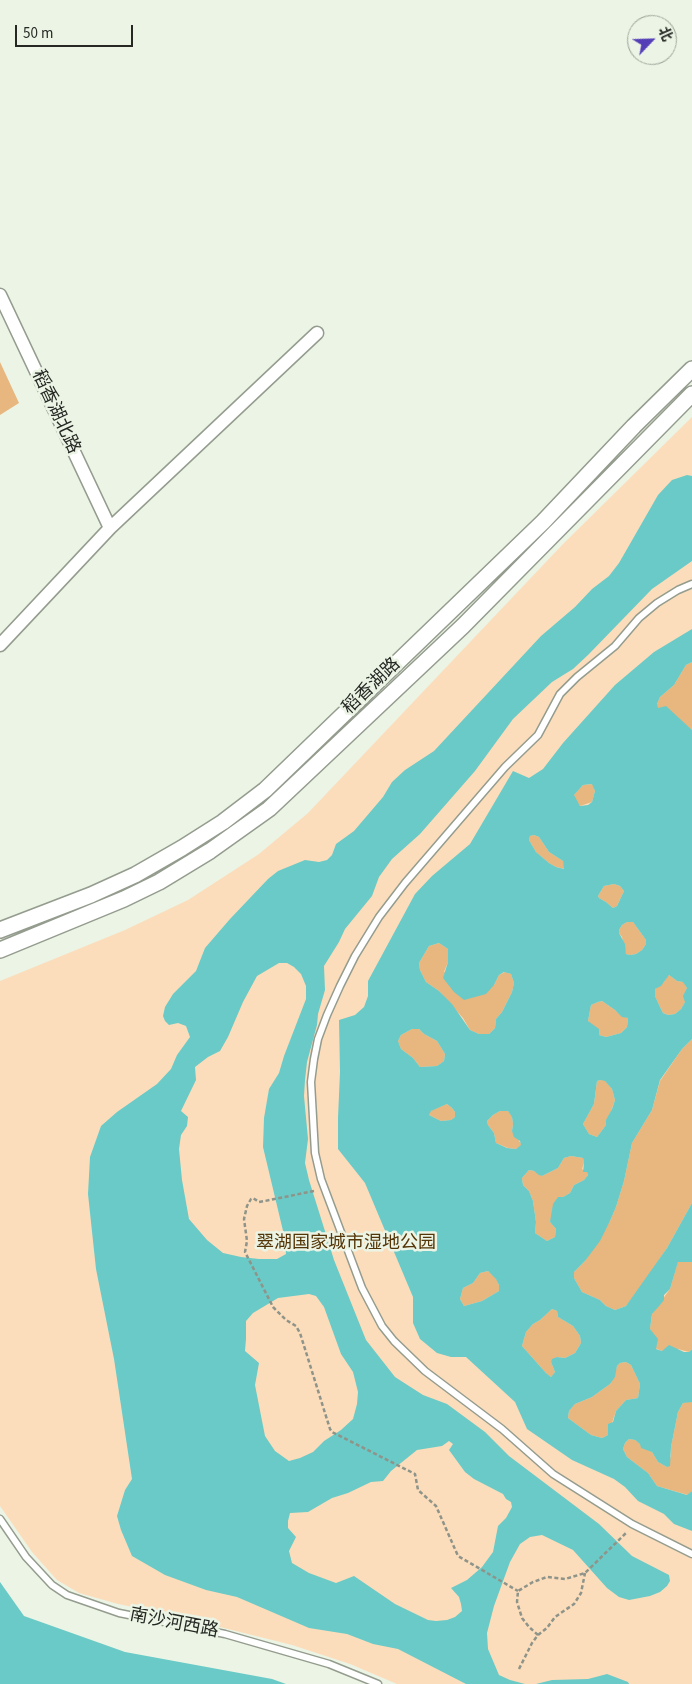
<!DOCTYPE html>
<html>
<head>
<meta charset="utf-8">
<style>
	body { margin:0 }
	#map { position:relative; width:692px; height:1684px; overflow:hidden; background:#ebf4e5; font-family:"Source Sans 3","Noto Sans SC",sans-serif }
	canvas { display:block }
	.north { position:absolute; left:627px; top:15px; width:50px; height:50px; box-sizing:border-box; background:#ebf4e5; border:1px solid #9ca297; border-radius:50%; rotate:66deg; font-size:14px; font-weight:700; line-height:20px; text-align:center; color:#252823 }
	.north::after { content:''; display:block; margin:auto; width:18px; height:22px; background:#553fb7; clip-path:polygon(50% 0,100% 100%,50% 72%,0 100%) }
	.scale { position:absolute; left:15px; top:25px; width:118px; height:22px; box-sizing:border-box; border:2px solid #252823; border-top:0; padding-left:6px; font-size:15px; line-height:18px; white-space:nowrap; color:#252823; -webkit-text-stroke:4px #ebf4e5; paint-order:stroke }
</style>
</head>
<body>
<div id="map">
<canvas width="692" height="1684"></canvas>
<div class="north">北</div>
<div class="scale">50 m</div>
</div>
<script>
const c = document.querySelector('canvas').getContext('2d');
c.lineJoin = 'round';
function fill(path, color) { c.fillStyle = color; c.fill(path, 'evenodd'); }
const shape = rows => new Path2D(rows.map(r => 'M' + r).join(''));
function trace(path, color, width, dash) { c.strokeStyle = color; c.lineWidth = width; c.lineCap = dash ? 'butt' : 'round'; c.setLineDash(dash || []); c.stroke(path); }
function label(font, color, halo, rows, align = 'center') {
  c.font = font + ' "Source Sans 3","Noto Sans SC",sans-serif'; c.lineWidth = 5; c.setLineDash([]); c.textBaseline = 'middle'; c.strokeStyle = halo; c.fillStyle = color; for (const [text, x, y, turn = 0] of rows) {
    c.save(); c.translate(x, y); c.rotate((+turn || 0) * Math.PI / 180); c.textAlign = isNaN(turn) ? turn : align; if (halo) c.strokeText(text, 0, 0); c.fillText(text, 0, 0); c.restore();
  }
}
fill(shape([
	[692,417,692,1684,397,1684,350,1664,292,1645,176,1616,118,1604,79,1593,57,1580,32,1552,0,1506,0,981,125,930,188,900,259,854,308,813,563,544]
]), '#fcddbb');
fill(shape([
	[0,362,19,403,0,415],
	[692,662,692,730,662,708,657,708,657,704,660,697,674,685,686,665],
	[593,784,595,791,592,802,580,806,573,796,583,785],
	[534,835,539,837,549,852,563,861,565,869,556,867,549,863,536,852,529,840,530,836],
	[614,884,620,886,624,891,617,906,613,908,606,902,599,898,598,896,604,886],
	[627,922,633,922,646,940,646,944,642,950,636,954,630,955,626,954,622,937,619,933,619,930,622,925],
	[439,943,448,949,448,962,444,972,494,985,499,975,505,972,511,974,514,983,512,992,502,1012,496,1019,495,1028,489,1034,479,1034,470,1030,463,1018,439,991,426,982,420,970,419,963,429,946],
	[669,975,677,981,684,982,687,988,685,1002,681,1009,675,1014,668,1015,663,1013,660,1007,655,996,655,989,664,982,667,976],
	[602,1001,615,1010,622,1016,628,1018,627,1027,621,1033,606,1037,599,1035,588,1021,591,1005,598,1002],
	[412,1029,419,1029,424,1034,437,1041,445,1054,444,1061,437,1066,420,1067,413,1058,401,1049,398,1041,401,1035],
	[692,1039,692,1203,667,1248,634,1297,626,1306,615,1310,606,1306,600,1300,582,1292,574,1278,574,1272,585,1261,610,1221,616,1207,624,1181,632,1143,652,1110,660,1081,682,1049],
	[601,1080,605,1080,612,1089,615,1100,606,1125,597,1137,589,1134,583,1124,594,1104,597,1081],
	[447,1104,452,1108,455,1112,455,1117,451,1120,441,1121,429,1115,430,1111],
	[500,1111,508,1111,512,1116,513,1124,512,1131,522,1145,516,1149,508,1148,496,1143,494,1133,488,1125,487,1121,493,1115],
	[571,1156,583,1158,584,1163,582,1169,587,1172,588,1175,584,1180,574,1185,570,1193,563,1197,550,1222,556,1229,555,1237,547,1241,535,1233,536,1222,533,1201,529,1191,523,1185,522,1178,529,1170,534,1171,542,1176,558,1168,564,1158],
	[678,1261,692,1262,692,1349,689,1352,678,1349,662,1351,655,1348,654,1336,650,1329,652,1314,670,1289],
	[488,1271,496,1278,499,1285,499,1291,482,1301,464,1306,460,1299,463,1288,473,1283,480,1273],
	[552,1309,557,1311,558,1317,573,1326,580,1336,581,1343,575,1353,565,1358,557,1357,551,1362,555,1372,551,1377,546,1373,522,1346,526,1332,533,1324,540,1320],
	[626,1362,631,1365,640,1384,638,1398,626,1400,616,1411,608,1435,602,1438,591,1435,568,1418,569,1411,575,1404,592,1397,610,1384,614,1377,617,1366,620,1363],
	[690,1401,692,1402,692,1491,688,1495,657,1486,648,1473,627,1457,623,1449,625,1443,629,1439,635,1440,652,1452,658,1462,667,1467,671,1456,671,1447,678,1412,683,1403]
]), '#e7b77f');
fill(shape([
	[687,475,692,476,692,561,652,589,588,655,573,669,552,682,513,719,475,771,420,834,392,859,379,877,372,896,345,929,339,942,324,966,325,990,318,1014,317,1025,307,1062,305,1080,304,1096,308,1139,305,1163,309,1180,334,1260,366,1340,395,1377,423,1395,447,1404,485,1432,509,1456,599,1524,632,1556,669,1575,670,1581,667,1586,660,1592,650,1596,629,1600,619,1597,607,1588,573,1550,542,1535,530,1537,520,1544,510,1562,494,1606,487,1633,488,1649,499,1675,510,1680,525,1684,466,1684,398,1649,373,1644,347,1634,309,1628,237,1597,206,1590,165,1575,132,1556,121,1530,117,1516,125,1490,132,1479,114,1359,96,1269,88,1194,90,1157,101,1126,117,1112,157,1084,171,1069,177,1055,190,1037,186,1026,178,1023,169,1025,165,1021,163,1016,165,1007,173,994,196,971,205,948,230,919,268,879,278,871,305,860,319,862,327,860,332,855,336,844,354,831,383,797,392,782,405,770,434,751,541,636,575,607,592,589,609,576,619,563,658,495,672,480],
	[279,963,287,963,294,967,301,974,306,986,306,999,284,1056,279,1073,269,1089,264,1118,263,1147,284,1235,286,1254,277,1259,259,1259,241,1257,223,1253,207,1240,189,1219,182,1180,179,1149,181,1135,187,1126,188,1117,181,1111,196,1080,195,1067,208,1057,220,1051,228,1037,243,1002,257,976],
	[309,1294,316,1296,324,1307,341,1354,353,1372,358,1392,357,1404,353,1419,341,1430,324,1441,313,1452,300,1458,289,1461,275,1451,265,1436,255,1385,259,1363,245,1351,246,1339,246,1321,253,1313,278,1298],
	[449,1441,453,1444,449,1450,465,1472,474,1479,503,1494,506,1499,511,1502,512,1507,506,1518,498,1526,493,1552,482,1567,467,1580,451,1588,459,1597,461,1604,462,1611,455,1617,447,1620,436,1621,428,1620,395,1604,354,1576,336,1583,309,1573,292,1563,289,1551,296,1537,288,1528,288,1521,290,1513,308,1512,332,1498,348,1493,371,1482,383,1481,391,1471,417,1450,442,1446],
	[692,629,692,662,686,665,674,685,660,697,657,704,658,708,666,706,692,730,692,1039,682,1049,660,1080,652,1110,632,1143,624,1181,616,1207,610,1221,600,1241,585,1261,574,1272,574,1278,582,1292,600,1300,606,1306,615,1310,626,1306,667,1248,692,1203,692,1262,678,1262,670,1289,664,1295,664,1300,660,1305,652,1314,650,1329,658,1339,656,1349,662,1351,669,1345,684,1352,689,1352,692,1349,692,1402,683,1403,678,1412,671,1447,670,1466,667,1467,658,1462,652,1452,641,1448,640,1444,635,1440,629,1439,625,1443,623,1449,627,1457,648,1473,657,1486,687,1495,692,1491,692,1531,674,1524,664,1514,638,1501,625,1487,614,1479,572,1460,527,1429,515,1402,466,1357,451,1357,437,1353,420,1339,413,1323,413,1297,365,1183,338,1149,338,1118,340,1072,339,1020,355,1015,364,1007,368,996,368,981,415,894,432,876,470,844,513,771,529,778,543,769,563,743,615,685,654,652],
	[592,784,595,791,592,802,588,805,580,806,574,795,583,785],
	[534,835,539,837,549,852,563,861,564,869,556,867,549,863,536,852,529,840,530,836],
	[614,884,620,886,624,891,617,906,613,908,606,902,599,898,598,896,604,886],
	[627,922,633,922,646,940,646,944,642,950,636,954,630,955,626,954,625,944,619,933,619,930,622,925],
	[439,943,448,949,448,962,443,978,454,992,464,1000,486,994,494,985,499,975,504,972,511,974,514,983,512,992,502,1012,496,1019,495,1028,489,1034,479,1034,470,1030,452,1004,439,991,426,982,420,970,419,963,429,946],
	[669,975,677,981,683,982,687,988,683,996,685,1002,681,1009,675,1014,668,1015,663,1013,660,1007,655,996,655,989,661,986],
	[602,1001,615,1010,622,1017,628,1018,627,1027,621,1033,606,1037,599,1035,599,1029,588,1021,591,1005,598,1002],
	[412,1029,419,1029,424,1034,437,1041,445,1054,444,1061,437,1066,420,1067,413,1058,401,1049,398,1041,401,1035],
	[601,1080,605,1081,612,1089,615,1100,612,1109,606,1120,606,1125,597,1137,589,1134,583,1124,594,1104,597,1081],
	[447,1104,452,1108,455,1112,455,1117,451,1120,441,1121,429,1115,431,1111],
	[500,1111,508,1111,512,1117,513,1124,512,1131,514,1137,520,1141,521,1145,516,1149,507,1148,496,1143,494,1133,488,1125,487,1121,493,1115],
	[571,1156,583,1158,584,1163,583,1172,587,1172,588,1175,584,1180,574,1185,570,1193,563,1197,558,1197,553,1204,550,1222,556,1229,555,1237,547,1241,535,1233,536,1222,533,1201,529,1191,523,1185,522,1178,529,1170,534,1171,539,1175,542,1176,558,1168,564,1158],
	[488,1271,496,1279,499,1285,499,1291,482,1301,464,1306,460,1299,463,1288,473,1283,480,1273],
	[552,1309,557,1311,558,1317,573,1326,580,1336,581,1343,575,1353,565,1358,557,1357,552,1359,551,1362,555,1372,551,1377,546,1373,522,1346,526,1332,533,1324,540,1320],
	[626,1362,631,1365,640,1384,638,1398,626,1400,616,1411,613,1422,608,1424,608,1435,602,1438,591,1435,568,1418,569,1411,575,1404,592,1397,610,1384,615,1377,617,1366,620,1363],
	[0,1582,24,1616,125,1652,272,1679,286,1684,0,1684],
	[607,1674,628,1682,629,1684,536,1684,552,1680,588,1679]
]), '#6acac7');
const service = shape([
	[692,584,678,590,657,603,639,618,615,646,577,677,560,694,538,735,505,767,405,883,379,917,355,956,340,986,327,1015,318,1039,314,1059,311,1082,315,1153,321,1179,362,1288,382,1326,394,1341,425,1371,502,1429,553,1474,632,1524,692,1554],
	[0,1519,26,1557,52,1585,67,1595,119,1613,225,1634,329,1664,378,1684]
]);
const minor = shape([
	[0,295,110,528],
	[0,645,110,528,317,333]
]);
const tertiary = shape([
	[0,930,91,895,135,875,182,848,223,822,265,790,543,522,634,426,692,369],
	[0,950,124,899,159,882,210,851,269,809,463,626,692,394]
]);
trace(service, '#949c8e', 9);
trace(minor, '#949c8e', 15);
trace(tertiary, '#949c8e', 18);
trace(shape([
	[314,1191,265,1201,259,1202,253,1198,251,1199,247,1206,244,1219,247,1241,245,1252,273,1307,286,1320,296,1326,300,1333,330,1429,332,1432,415,1474,418,1490,436,1506,458,1556,518,1591],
	[538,1635,529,1627,522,1618,517,1602,518,1591,533,1582,547,1577,565,1579,585,1573,627,1532],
	[519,1669,532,1643,538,1635,547,1628,555,1617,574,1604,581,1593,585,1573]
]), '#8e9489', 2.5, [4, 2.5]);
trace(service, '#fff', 6);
trace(minor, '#fff', 12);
trace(tertiary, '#fff', 15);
label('18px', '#252823', '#ebf4e5', [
	["稻香湖北路",55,412,65],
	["稻香湖路",372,687,-44],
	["南沙河西路",174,1624,11]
]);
label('18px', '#543507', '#ebf4e5', [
	["翠湖国家城市湿地公园",346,1244]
]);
</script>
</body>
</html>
